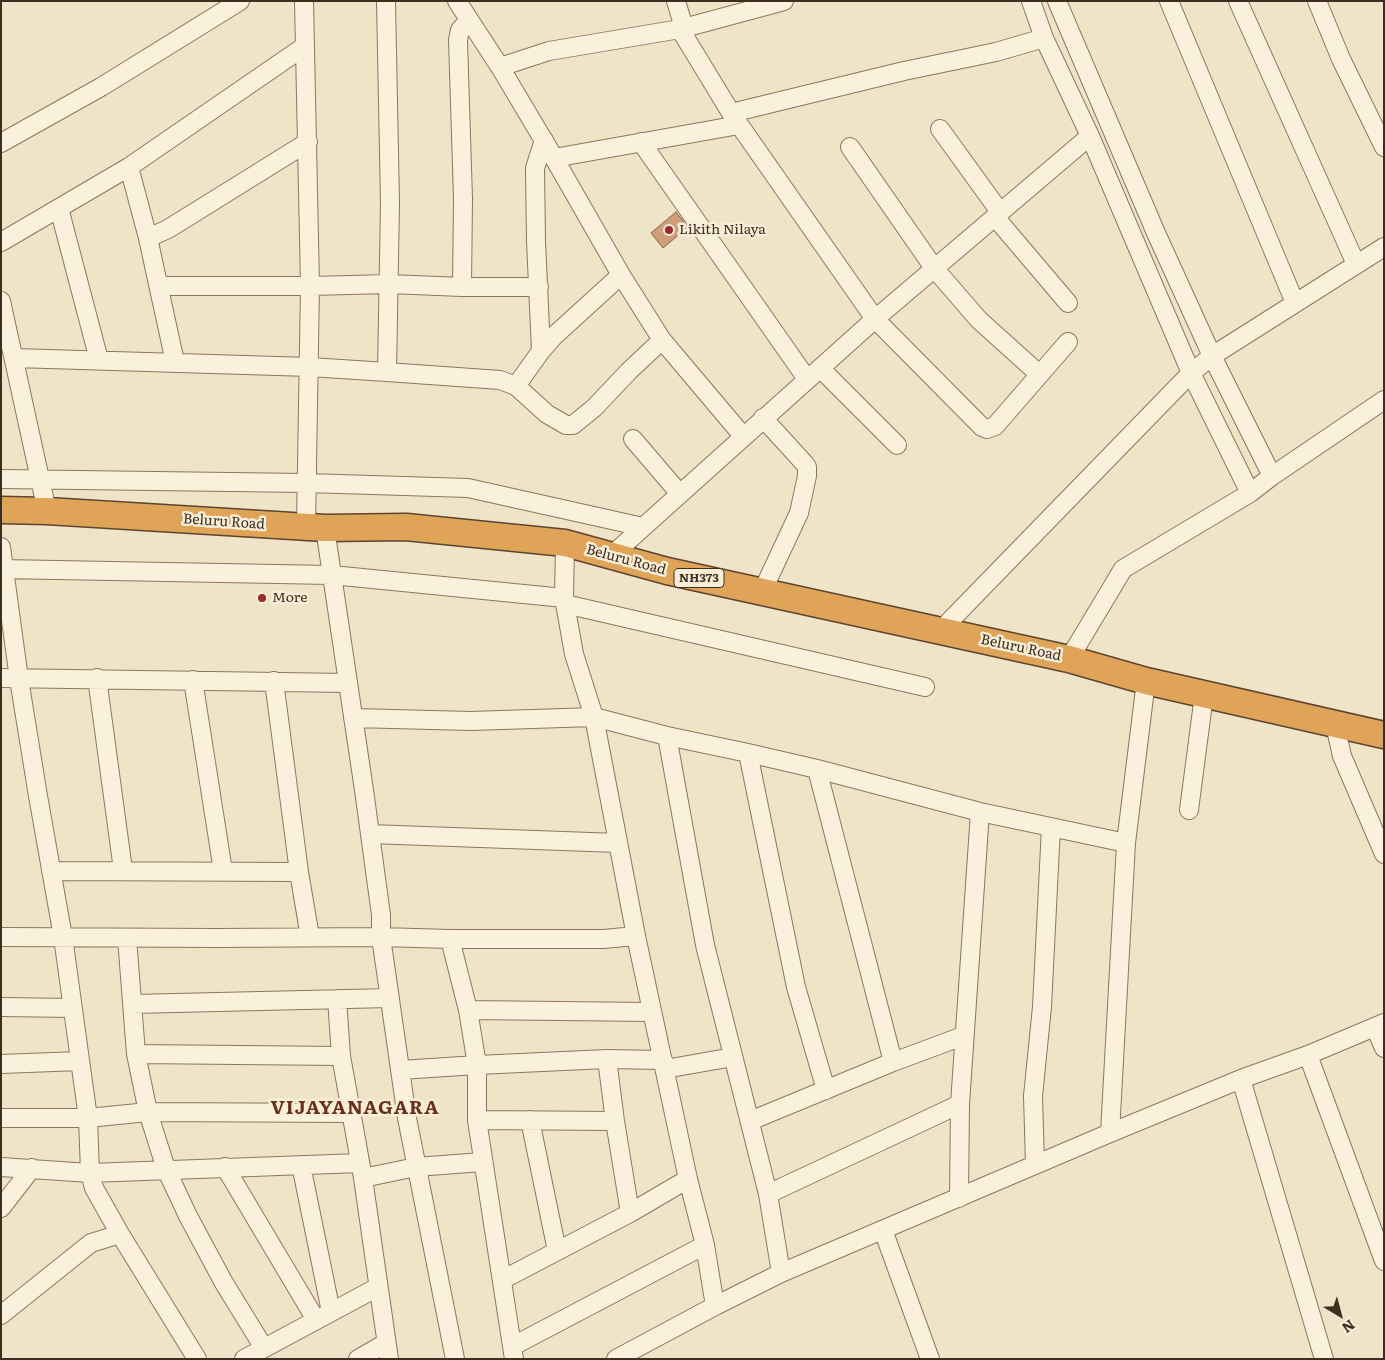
<!DOCTYPE html>
<html>
<head>
<meta charset="utf-8">
<style>
	body { margin:0 }
	#map { position:relative; width:1385px; height:1360px; overflow:hidden; background:#f0e4c8; font-family:Literata,serif }
	canvas { display:block }
	.frame { position:absolute; inset:0; border:2px solid #3d2e20; pointer-events:none }
	.north { position:absolute; left:1315px; top:1290px; width:50px; height:50px; -webkit-text-stroke:4px #f7eed8; paint-order:stroke; rotate:143deg; font-size:14px; font-weight:700; line-height:20px; text-align:center; color:#3d2e20 }
	.north::after { content:''; display:block; margin:auto; width:18px; height:22px; background:#3d2e20; clip-path:polygon(50% 0,100% 100%,50% 72%,0 100%) }
</style>
</head>
<body>
<div id="map">
<canvas width="1385" height="1360"></canvas>
<div class="frame"></div>
<div class="north">N</div>
</div>
<script>
const c = document.querySelector('canvas').getContext('2d');
c.lineJoin = 'round';
function fill(path, color) { c.fillStyle = color; c.fill(path, 'evenodd'); }
const shape = rows => new Path2D(rows.map(r => 'M' + r).join(''));
function trace(path, color, width, dash) { c.strokeStyle = color; c.lineWidth = width; c.lineCap = dash ? 'butt' : 'round'; c.setLineDash(dash || []); c.stroke(path); }
function label(font, color, halo, rows, align = 'center') {
  c.font = font + ' Literata,serif'; c.lineWidth = 5; c.setLineDash([]); c.textBaseline = 'middle'; c.strokeStyle = halo; c.fillStyle = color; for (const [text, x, y, turn = 0] of rows) {
    c.save(); c.translate(x, y); c.rotate((+turn || 0) * Math.PI / 180); c.textAlign = isNaN(turn) ? turn : align; if (halo) c.strokeText(text, 0, 0); c.fillText(text, 0, 0); c.restore();
  }
}
const building = shape([
	[676,212,688,227,663,248,651,233,676,212]
]);
fill(building, '#cf9f7d');
trace(building, '#8d5f41', 1);
const minor = shape([
	[304,1,310,286,306,527],
	[457,1,500,67,550,151],
	[676,1,684,28],
	[1031,1,1044,38,1090,136,1191,373,1250,493],
	[1057,1,1156,233,1212,356,1272,476],
	[1169,1,1295,303],
	[1238,1,1356,264],
	[1317,1,1341,59,1384,147],
	[680,29,731,113,875,319,982,427,987,429,995,426,1068,342],
	[500,67,549,51,680,29,784,1],
	[731,113,904,71,996,52,1044,38],
	[739,125,554,158,621,275,662,340,743,436],
	[940,129,1000,212],
	[641,142,807,379],
	[1,143,101,87,240,1],
	[850,147,934,268,979,320,1039,374],
	[129,167,148,238,175,362],
	[59,208,99,360],
	[995,217,1068,303],
	[148,238,168,229,308,142],
	[1,242,129,167,305,46],
	[159,286,310,286,389,284,462,287,539,287],
	[462,287,463,199,458,40,460,30,469,20],
	[1,301,47,511],
	[541,351,536,241,535,168,544,140],
	[15,358,310,367,387,372,390,203,386,1],
	[820,368,897,445],
	[387,372,500,380,516,386,547,414,566,425,573,425,594,408,629,371,662,340],
	[516,386,541,351,554,336,621,275],
	[633,439,680,494],
	[1,479,307,483,468,488,643,527],
	[325,528,364,790,381,915,381,937,407,1118,455,1359],
	[565,543,564,598,574,654,594,717,636,936,688,1179,705,1245,715,1306],
	[1,547,19,679,38,796,63,937,88,1118,90,1173,94,1188,120,1234,197,1359],
	[611,556,875,319,1090,136],
	[1,569,332,575,564,598],
	[762,592,799,513,807,476,807,467,804,463,763,418],
	[565,604,925,687],
	[940,631,1191,373,1212,356,1384,247],
	[1069,659,1123,569,1250,493,1272,476,1384,400],
	[1,678,348,683],
	[97,678,123,870],
	[193,680,223,871],
	[274,681,299,872,310,937],
	[353,718,471,721,594,717,667,736,748,753,817,769,980,812,1126,843,1146,681],
	[1335,725,1342,756,1384,854],
	[667,736,705,945,768,1194,781,1273],
	[748,753,796,987,826,1090],
	[817,769,893,1062],
	[1189,810,1204,695],
	[370,834,618,843],
	[51,871,299,872],
	[1,937,217,938,381,937,450,939,603,939,636,936],
	[127,938,136,1054,148,1112,166,1169,188,1216,224,1283,264,1348],
	[450,939,468,1010,477,1065,477,1120,514,1359],
	[337,999,341,1056,363,1178,389,1359],
	[132,1004,390,998],
	[1,1007,72,1008],
	[468,1010,652,1012],
	[1375,1027,1384,1048],
	[136,1054,341,1056],
	[1308,1055,1384,1261],
	[607,1059,615,1121,630,1213],
	[1,1064,80,1061],
	[665,1069,733,1057],
	[400,1070,477,1065,607,1059,663,1060],
	[1241,1079,1324,1359],
	[1,1118,88,1118,148,1112,351,1113],
	[477,1120,615,1121],
	[530,1120,557,1251],
	[750,1121,893,1062,963,1036],
	[1110,1133,1126,843],
	[1035,1164,1033,1096,1042,1007,1051,827],
	[301,1165,331,1312],
	[1,1167,90,1173,360,1163],
	[225,1167,316,1320],
	[363,1178,416,1167,482,1162],
	[768,1194,960,1104,980,812],
	[959,1198,960,1104],
	[1,1208,32,1168],
	[883,1230,930,1359],
	[502,1280,630,1213,688,1179],
	[1,1315,91,1243,120,1234],
	[513,1346,705,1245],
	[244,1359,378,1287],
	[358,1359,386,1343],
	[616,1359,715,1306,781,1273,1110,1133,1241,1079,1308,1055,1384,1023]
]);
const highway = shape([
	[1,510,47,511,325,528,406,527,565,543,667,571,1069,659,1146,681,1384,735]
]);
trace(minor, '#8d765c', 20);
trace(highway, '#5b4430', 29);
trace(minor, '#faf1dc', 18);
trace(highway, '#e0a458', 26);
for (const [x, y, r, color] of [
	[669,230,5,"#9e2a2b"],
	[262,598,5,"#9e2a2b"]
]) { const dot = new Path2D(); dot.arc(x, y, r, 0, 2 * Math.PI); c.fillStyle = color; c.fill(dot); trace(dot, '#f7eed8', 2); }
for (const [x, y, w] of [
	[699,578,50]
]) { const box = new Path2D(); box.roundRect(x - w / 2, y - 9.5, w, 19, 4); c.fillStyle = '#f7eed8'; c.fill(box); trace(box, '#3d2e20', 1); }
label('bold 12px', '#3d2e20', null, [
	["NH373",699,578]
]);
label('14px', '#3d2e20', '#f7eed8', [
	["Likith Nilaya",679,230],
	["More",272,598]
], 'left');
label('14px', '#3d2e20', '#f7eed8', [
	["Beluru Road",224,522,4],
	["Beluru Road",626,560,15],
	["Beluru Road",1021,648,12]
]);
c.letterSpacing = '1px';
label('bold 19px', '#6b2e1e', '#f7eed8', [
	["VIJAYANAGARA",355,1108]
]);
c.letterSpacing = '0px';
</script>
</body>
</html>
